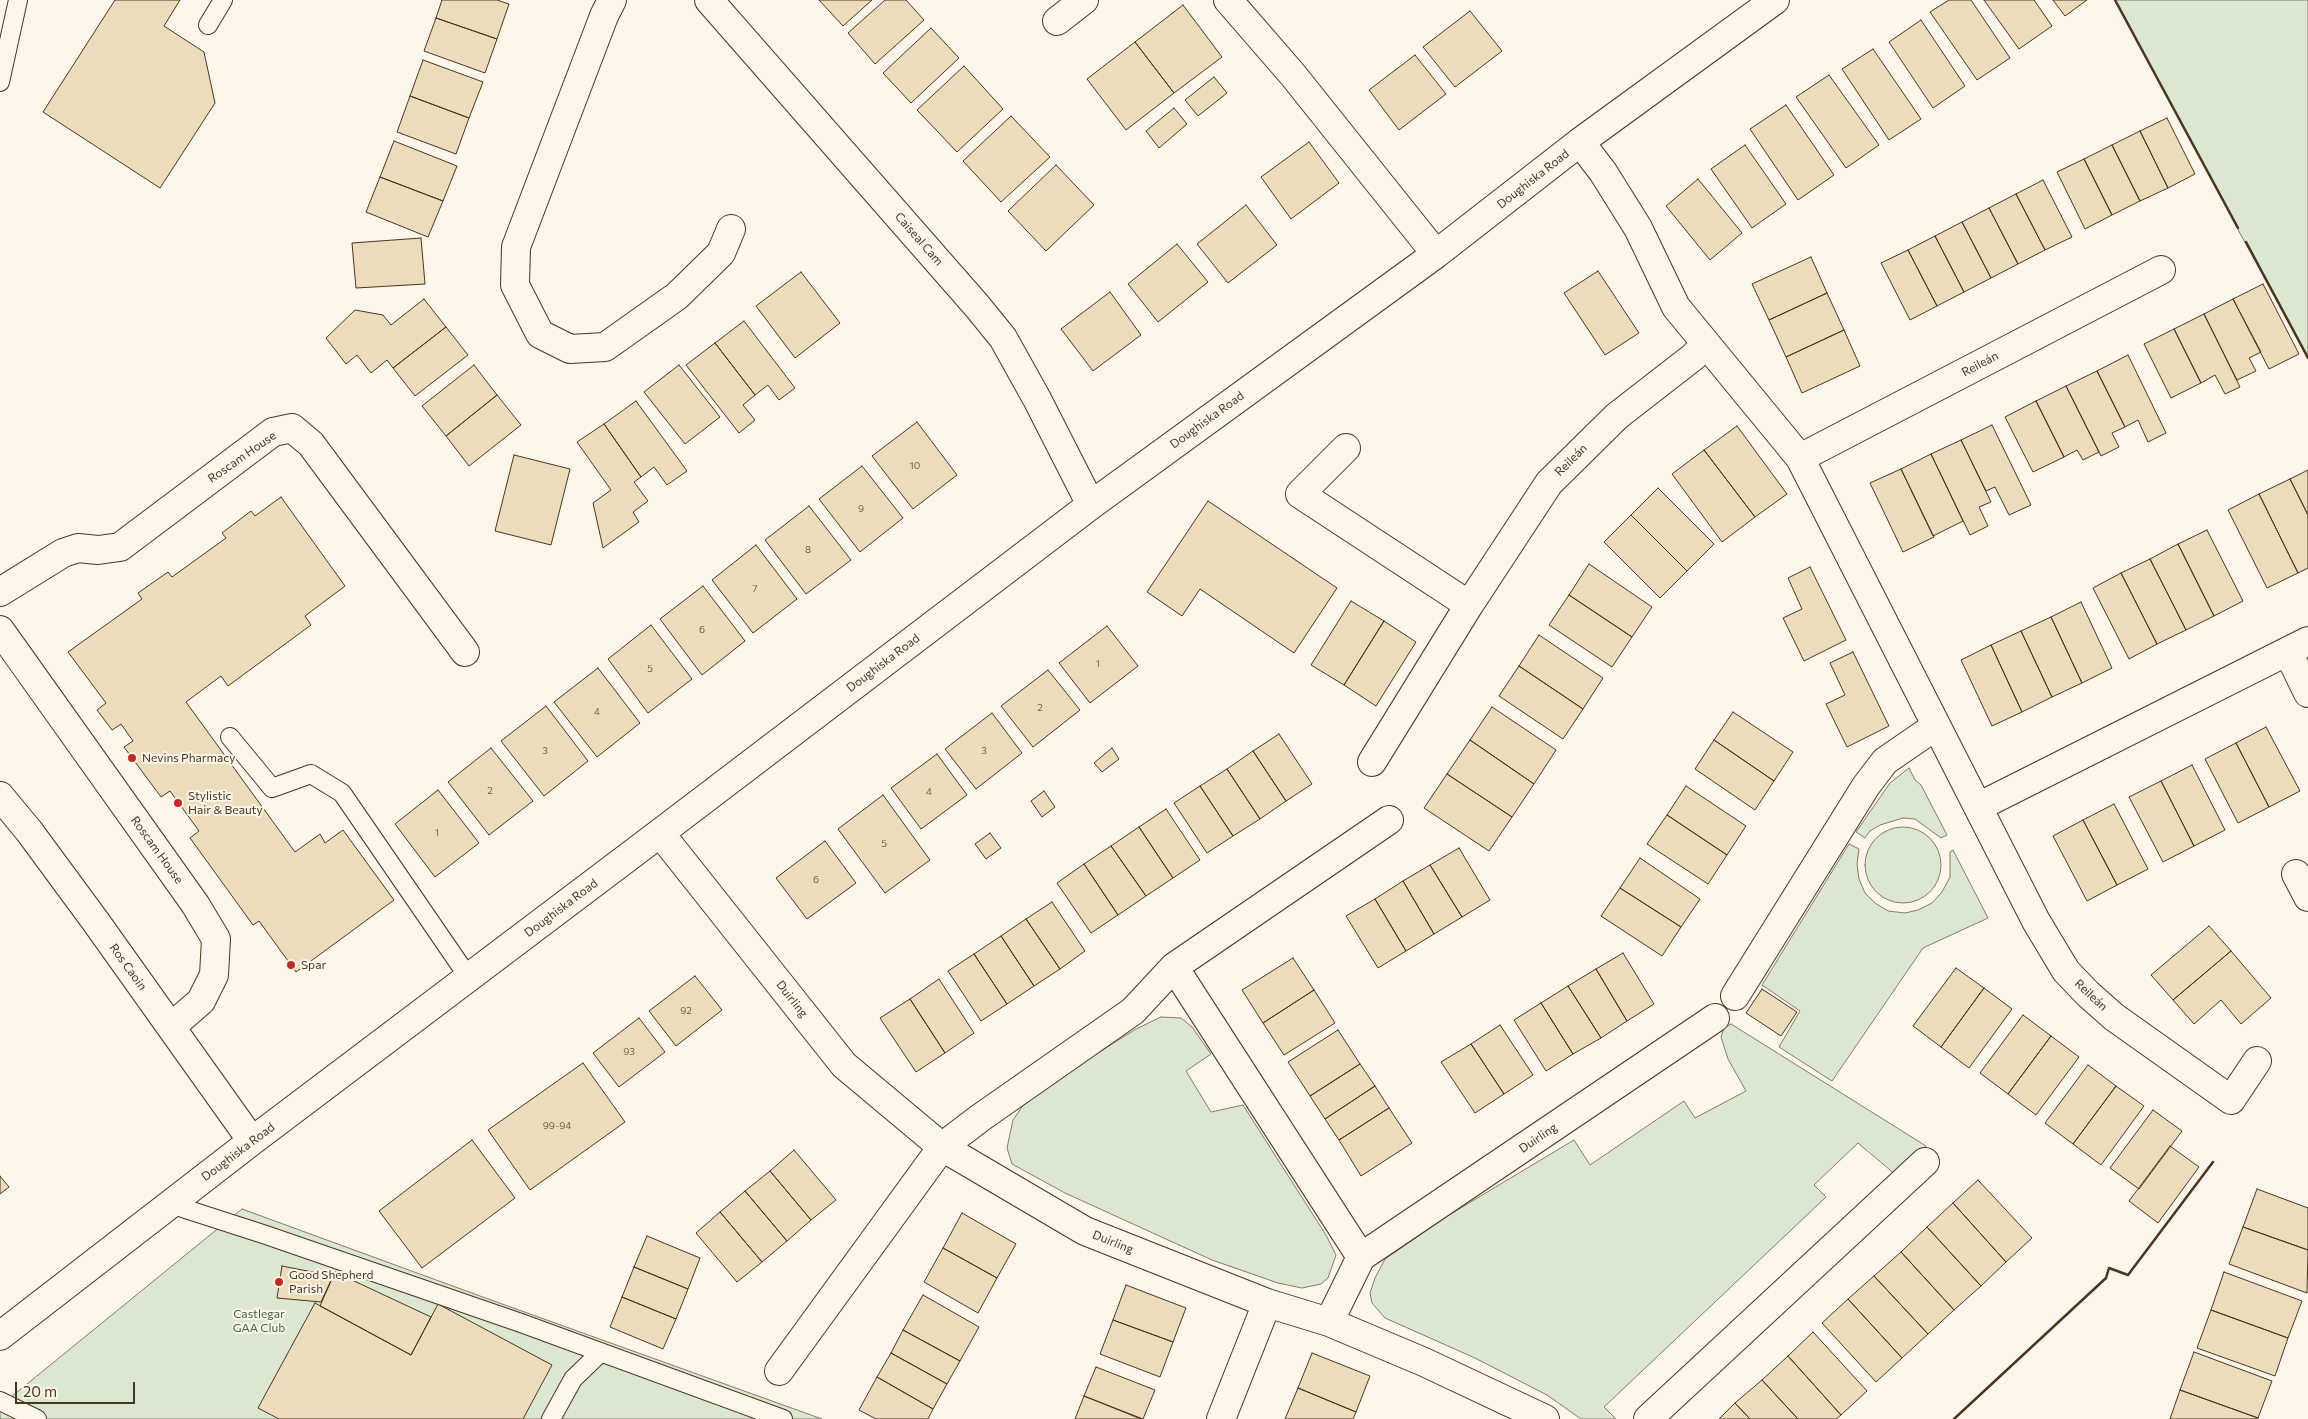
<!DOCTYPE html>
<html>
<head>
<meta charset="utf-8">
<style>
	body { margin:0 }
	#map { position:relative; width:2308px; height:1419px; overflow:hidden; background:#fbf6e9; font-family:Commissioner,sans-serif }
	canvas { display:block }
	.scale { position:absolute; left:15px; top:1382px; width:120px; height:22px; box-sizing:border-box; border:2px solid #4a3520; border-top:0; padding-left:6px; font-size:15px; line-height:18px; white-space:nowrap; color:#4a3520; -webkit-text-stroke:4px #fbf6e9; paint-order:stroke }
</style>
</head>
<body>
<div id="map">
<canvas width="2308" height="1419"></canvas>
<div class="scale">20 m</div>
</div>
<script>
const c = document.querySelector('canvas').getContext('2d');
c.lineJoin = 'round';
function fill(path, color) { c.fillStyle = color; c.fill(path, 'evenodd'); }
const shape = rows => new Path2D(rows.map(r => 'M' + r).join(''));
function trace(path, color, width, dash) { c.strokeStyle = color; c.lineWidth = width; c.lineCap = dash ? 'butt' : 'round'; c.setLineDash(dash || []); c.stroke(path); }
function label(font, color, halo, rows, align = 'center') {
  c.font = font + ' Commissioner,sans-serif'; c.lineWidth = 4; c.setLineDash([]); c.textBaseline = 'middle'; c.strokeStyle = halo; c.fillStyle = color; for (const [text, x, y, turn = 0] of rows) {
    c.save(); c.translate(x, y); c.rotate((+turn || 0) * Math.PI / 180); c.textAlign = isNaN(turn) ? turn : align; if (halo) c.strokeText(text, 0, 0); c.fillText(text, 0, 0); c.restore();
  }
}
const green = shape([
	[2115,0,2308,0,2308,358,2242,237,2115,0],
	[1909,768,1915,780,1921,785,1947,835,1941,838,1915,819,1903,818,1880,825,1870,831,1865,838,1856,832,1890,783,1909,768],
	'1865 865a38 38 0 1 1 76 0a38 38 0 1 1-76 0Z',
	[1849,844,1859,849,1857,864,1859,879,1865,893,1875,903,1888,911,1905,913,1918,910,1932,903,1942,892,1950,877,1950,852,1953,850,1988,918,1923,948,1832,1081,1779,1047,1800,1011,1762,985,1849,844],
	[1161,1017,1181,1018,1192,1027,1211,1054,1186,1071,1211,1112,1243,1105,1326,1235,1336,1255,1328,1278,1321,1284,1302,1288,1278,1283,1212,1260,1065,1193,1012,1164,1007,1148,1013,1120,1026,1101,1082,1063,1136,1029,1161,1017],
	[1731,1024,1926,1146,1896,1175,1858,1143,1814,1185,1826,1197,1604,1407,1616,1419,1581,1419,1547,1395,1475,1358,1385,1318,1372,1303,1370,1293,1375,1278,1385,1259,1449,1215,1574,1140,1590,1165,1684,1101,1695,1118,1746,1091,1728,1059,1721,1037,1724,1028,1731,1024],
	[242,1209,480,1296,822,1419,0,1419,0,1406,242,1209]
]);
fill(green, '#dce7d0');
trace(green, '#887966', 1);
const building = shape([
	[115,0,180,0,164,26,204,52,215,103,160,188,43,112,115,0],
	[442,0,497,0,509,4,497,39,436,18,442,0],
	[819,0,872,0,843,26,819,0],
	[885,0,906,0,924,20,875,64,848,33,885,0],
	[1949,0,1971,0,2010,58,1977,80,1930,12,1949,0],
	[1984,0,2034,0,2052,26,2019,49,1984,0],
	[2053,0,2087,0,2065,16,2053,0],
	[1183,5,1222,57,1174,93,1135,42,1183,5],
	[1470,11,1502,51,1455,87,1423,47,1470,11],
	[436,18,497,39,485,73,424,51,436,18],
	[1921,20,1965,86,1933,108,1889,42,1921,20],
	[931,28,959,58,911,103,883,73,931,28],
	[1135,42,1174,93,1126,130,1087,79,1135,42],
	[1873,49,1921,119,1889,140,1842,69,1873,49],
	[1415,55,1446,94,1399,130,1369,90,1415,55],
	[423,60,483,82,469,118,410,96,423,60],
	[964,66,1003,109,957,152,917,110,964,66],
	[1829,75,1879,145,1846,168,1796,97,1829,75],
	[1214,77,1227,93,1198,116,1185,100,1214,77],
	[410,96,469,118,456,154,397,132,410,96],
	[1786,105,1834,175,1798,200,1750,129,1786,105],
	[1174,108,1187,124,1159,148,1146,131,1174,108],
	[1011,116,1050,157,1001,202,963,161,1011,116],
	[2167,118,2195,174,2168,188,2140,131,2167,118],
	[2140,131,2168,188,2140,201,2112,145,2140,131],
	[394,141,457,166,443,201,380,177,394,141],
	[1309,142,1339,183,1291,219,1261,177,1309,142],
	[1745,145,1786,204,1752,228,1711,169,1745,145],
	[2112,145,2140,201,2112,215,2084,159,2112,145],
	[2084,159,2112,215,2085,229,2057,172,2084,159],
	[1056,165,1094,205,1046,251,1008,211,1056,165],
	[380,177,443,201,428,237,366,212,380,177],
	[1698,179,1742,233,1710,260,1666,206,1698,179],
	[2043,180,2072,237,2045,250,2016,194,2043,180],
	[2016,194,2045,250,2018,264,1989,208,2016,194],
	[1246,205,1277,245,1228,283,1197,244,1246,205],
	[1989,208,2018,264,1991,278,1962,222,1989,208],
	[1962,222,1991,278,1964,292,1935,236,1962,222],
	[1935,236,1964,292,1937,306,1908,250,1935,236],
	[421,238,425,284,356,288,352,243,421,238],
	[1177,244,1208,282,1158,322,1128,284,1177,244],
	[1908,250,1937,306,1910,320,1881,263,1908,250],
	[1811,257,1827,293,1769,320,1752,284,1811,257],
	[1598,271,1639,333,1605,355,1564,293,1598,271],
	[801,272,840,323,795,358,756,306,801,272],
	[2263,284,2299,354,2269,369,2233,299,2263,284],
	[1110,292,1141,335,1093,371,1061,329,1110,292],
	[1827,293,1844,330,1786,357,1769,320,1827,293],
	[424,299,446,327,393,368,387,360,371,373,357,355,346,364,326,338,355,310,383,315,391,325,424,299],
	[2233,299,2261,352,2249,358,2256,371,2237,380,2204,314,2233,299],
	[2204,314,2240,387,2225,394,2215,375,2201,383,2174,329,2204,314],
	[744,321,795,388,779,400,768,385,755,395,715,343,744,321],
	[446,327,468,355,415,396,393,368,446,327],
	[2174,329,2201,383,2171,398,2144,344,2174,329],
	[1844,330,1860,366,1802,393,1786,357,1844,330],
	[715,343,755,395,743,405,755,420,739,433,686,365,715,343],
	[2128,355,2166,433,2148,442,2138,420,2125,427,2097,371,2128,355],
	[474,365,497,395,446,436,422,406,474,365],
	[679,365,720,417,685,444,644,392,679,365],
	[2097,371,2125,427,2112,433,2119,447,2101,456,2066,386,2097,371],
	[2066,386,2099,452,2083,460,2077,450,2064,457,2036,401,2066,386],
	[497,395,521,425,469,466,446,436,497,395],
	[636,401,687,471,667,485,654,467,641,477,604,424,636,401],
	[2036,401,2064,457,2033,472,2005,417,2036,401],
	[917,422,957,475,913,509,872,456,917,422],
	[604,424,641,477,634,482,648,501,633,512,639,522,603,548,593,503,611,490,577,442,604,424],
	[1992,425,2031,505,2009,515,1995,487,1986,491,1961,440,1992,425],
	[1737,426,1787,494,1755,517,1704,450,1737,426],
	[1961,440,1991,502,1979,507,1988,526,1970,535,1931,454,1961,440],
	[1704,450,1755,517,1722,542,1672,474,1704,450],
	[1931,454,1963,521,1933,536,1901,469,1931,454],
	[514,455,570,469,551,545,495,531,514,455],
	[862,466,903,518,860,552,819,499,862,466],
	[1901,469,1934,537,1903,552,1870,483,1901,469],
	[2308,470,2308,515,2290,479,2308,470],
	[2290,479,2308,515,2308,568,2298,573,2259,494,2290,479],
	[1658,488,1714,544,1687,571,1631,515,1658,488],
	[2259,494,2298,573,2267,588,2228,510,2259,494],
	[281,497,345,586,305,616,311,625,228,686,221,676,186,702,295,852,320,834,325,843,343,830,394,900,296,972,259,921,253,925,190,838,199,831,170,791,161,797,124,747,133,741,121,724,112,730,97,710,106,703,68,652,142,599,138,593,168,572,172,577,226,538,222,533,251,511,255,516,281,497],
	[1208,501,1337,588,1294,653,1200,589,1182,616,1147,592,1208,501],
	[809,506,851,560,806,594,765,540,809,506],
	[1631,515,1687,571,1660,598,1604,542,1631,515],
	[2207,530,2243,601,2214,616,2178,544,2207,530],
	[2178,544,2214,616,2186,630,2150,559,2178,544],
	[756,545,797,599,753,633,712,580,756,545],
	[2150,559,2186,630,2157,644,2121,573,2150,559],
	[1589,564,1652,607,1632,637,1569,595,1589,564],
	[1810,567,1846,640,1804,661,1783,618,1802,609,1788,578,1810,567],
	[2121,573,2157,644,2129,659,2093,588,2121,573],
	[703,586,745,641,702,675,660,619,703,586],
	[1569,595,1632,637,1612,667,1549,625,1569,595],
	[1351,601,1384,621,1344,685,1311,665,1351,601],
	[2081,602,2112,668,2082,683,2051,617,2081,602],
	[2051,617,2082,683,2052,697,2021,631,2051,617],
	[1384,621,1416,642,1376,706,1344,685,1384,621],
	[651,625,692,679,648,713,608,659,651,625],
	[1107,626,1138,666,1090,703,1059,663,1107,626],
	[2021,631,2052,697,2022,712,1991,645,2021,631],
	[1539,635,1603,678,1583,709,1519,666,1539,635],
	[1991,645,2022,712,1992,726,1961,660,1991,645],
	[1853,652,1889,726,1847,747,1826,704,1845,695,1830,663,1853,652],
	[1519,666,1583,709,1563,739,1499,696,1519,666],
	[598,668,640,723,597,757,554,702,598,668],
	[1048,670,1080,710,1033,747,1001,706,1048,670],
	[546,706,588,761,544,796,501,741,546,706],
	[1492,707,1556,750,1534,784,1470,740,1492,707],
	[1733,712,1793,752,1774,781,1714,740,1733,712],
	[992,713,1022,753,976,789,945,749,992,713],
	[2266,727,2300,791,2269,807,2236,743,2266,727],
	[1279,734,1312,784,1286,801,1253,751,1279,734],
	[1470,740,1534,784,1512,817,1447,774,1470,740],
	[1714,740,1774,781,1755,810,1695,769,1714,740],
	[2236,743,2269,807,2238,823,2205,759,2236,743],
	[491,748,533,801,489,835,448,782,491,748],
	[1112,748,1119,759,1102,772,1094,763,1112,748],
	[1253,751,1286,801,1260,819,1227,769,1253,751],
	[937,754,967,795,921,829,891,788,937,754],
	[2192,765,2225,830,2194,846,2161,781,2192,765],
	[1227,769,1260,819,1233,836,1200,786,1227,769],
	[1447,774,1512,817,1489,851,1424,808,1447,774],
	[2161,781,2194,846,2163,862,2129,797,2161,781],
	[1200,786,1233,836,1207,853,1174,803,1200,786],
	[1686,786,1746,826,1727,855,1667,815,1686,786],
	[438,790,479,843,435,877,395,824,438,790],
	[1044,791,1055,807,1042,817,1031,801,1044,791],
	[883,795,930,860,885,893,838,829,883,795],
	[2114,804,2148,869,2117,885,2083,820,2114,804],
	[1166,809,1200,860,1173,878,1139,827,1166,809],
	[1667,815,1727,855,1708,884,1647,844,1667,815],
	[2083,820,2117,885,2087,901,2053,836,2083,820],
	[1139,827,1173,878,1146,896,1111,846,1139,827],
	[990,833,1001,848,986,859,975,844,990,833],
	[825,841,856,883,807,919,776,878,825,841],
	[1111,846,1146,896,1118,915,1084,864,1111,846],
	[1459,848,1490,900,1462,917,1430,865,1459,848],
	[1640,858,1700,899,1681,927,1620,888,1640,858],
	[1084,864,1118,915,1091,933,1057,883,1084,864],
	[1430,865,1462,917,1434,934,1403,881,1430,865],
	[1403,881,1434,934,1406,951,1375,899,1403,881],
	[1620,888,1681,927,1662,956,1601,916,1620,888],
	[1375,899,1406,951,1378,968,1346,916,1375,899],
	[1052,902,1085,951,1060,969,1026,919,1052,902],
	[1026,919,1060,969,1034,986,1001,936,1026,919],
	[2209,926,2231,951,2173,1000,2151,975,2209,926],
	[1001,936,1034,986,1007,1004,974,954,1001,936],
	[2231,951,2271,998,2241,1024,2221,1000,2194,1024,2173,1000,2231,951],
	[1623,953,1654,1004,1627,1021,1596,969,1623,953],
	[974,954,1007,1004,981,1021,948,971,974,954],
	[1293,958,1314,990,1263,1023,1242,990,1293,958],
	[1956,968,1984,988,1941,1047,1913,1026,1956,968],
	[1596,969,1627,1021,1601,1038,1568,986,1596,969],
	[695,976,722,1010,676,1046,649,1011,695,976],
	[939,979,974,1033,945,1053,910,999,939,979],
	[1568,986,1601,1038,1573,1054,1541,1003,1568,986],
	[1984,988,2012,1009,1969,1068,1941,1047,1984,988],
	[1762,989,1797,1012,1781,1036,1746,1013,1762,989],
	[1314,990,1335,1023,1284,1055,1263,1023,1314,990],
	[910,999,945,1053,916,1072,880,1018,910,999],
	[1541,1003,1573,1054,1546,1071,1514,1020,1541,1003],
	[2023,1015,2051,1036,2008,1094,1980,1073,2023,1015],
	[639,1018,665,1052,619,1087,593,1053,639,1018],
	[1500,1025,1533,1075,1504,1094,1471,1044,1500,1025],
	[1338,1030,1360,1064,1310,1096,1288,1062,1338,1030],
	[2051,1036,2079,1057,2036,1115,2008,1094,2051,1036],
	[1471,1044,1504,1094,1475,1113,1441,1062,1471,1044],
	[583,1063,625,1122,530,1190,488,1130,583,1063],
	[1360,1064,1375,1086,1325,1119,1310,1096,1360,1064],
	[2088,1065,2116,1086,2073,1144,2045,1123,2088,1065],
	[1375,1086,1389,1108,1339,1140,1325,1119,1375,1086],
	[2116,1086,2144,1106,2101,1165,2073,1144,2116,1086],
	[1389,1108,1412,1143,1361,1176,1339,1140,1389,1108],
	[2153,1110,2182,1131,2139,1189,2110,1168,2153,1110],
	[472,1140,515,1198,422,1268,379,1211,472,1140],
	[2170,1146,2199,1167,2158,1223,2129,1201,2170,1146],
	[794,1150,836,1200,811,1220,770,1171,794,1150],
	[770,1171,811,1220,787,1241,745,1191,770,1171],
	[0,1176,9,1187,0,1194,0,1176],
	[1978,1180,2032,1238,2006,1262,1953,1203,1978,1180],
	[2257,1189,2308,1208,2308,1250,2243,1227,2257,1189],
	[745,1191,787,1241,762,1262,720,1212,745,1191],
	[1953,1203,2006,1262,1981,1286,1927,1227,1953,1203],
	[720,1212,762,1262,737,1282,696,1233,720,1212],
	[962,1213,1016,1244,997,1278,943,1248,962,1213],
	[1927,1227,1981,1286,1954,1310,1901,1252,1927,1227],
	[2243,1227,2308,1250,2307,1293,2229,1264,2243,1227],
	[647,1236,700,1258,688,1289,634,1267,647,1236],
	[943,1248,997,1278,978,1313,924,1282,943,1248],
	[1901,1252,1954,1310,1928,1334,1874,1276,1901,1252],
	[282,1266,333,1276,321,1302,277,1298,282,1266],
	[634,1267,688,1289,676,1319,622,1297,634,1267],
	[335,1272,431,1317,411,1355,320,1306,335,1272],
	[2224,1272,2302,1301,2288,1338,2211,1310,2224,1272],
	[1874,1276,1928,1334,1902,1358,1848,1299,1874,1276],
	[1126,1285,1186,1308,1173,1342,1113,1320,1126,1285],
	[923,1295,979,1327,960,1361,903,1330,923,1295],
	[622,1297,676,1319,663,1349,610,1327,622,1297],
	[1848,1299,1902,1358,1876,1382,1822,1323,1848,1299],
	[315,1303,411,1355,438,1304,552,1365,523,1419,279,1419,258,1408,315,1303],
	[2211,1310,2288,1338,2275,1376,2197,1348,2211,1310],
	[1113,1320,1173,1342,1160,1377,1100,1354,1113,1320],
	[903,1330,960,1361,947,1384,891,1353,903,1330],
	[1813,1332,1867,1391,1841,1415,1788,1356,1813,1332],
	[2194,1352,2272,1381,2258,1418,2180,1390,2194,1352],
	[891,1353,947,1384,933,1409,877,1377,891,1353],
	[1312,1353,1370,1376,1356,1412,1298,1388,1312,1353],
	[1788,1356,1841,1415,1836,1419,1798,1419,1762,1380,1788,1356],
	[1096,1367,1155,1390,1143,1419,1084,1396,1096,1367],
	[877,1377,933,1409,928,1419,876,1419,859,1410,877,1377],
	[1762,1380,1798,1419,1750,1419,1735,1403,1762,1380],
	[1298,1388,1356,1412,1353,1419,1285,1419,1298,1388],
	[2180,1390,2258,1418,2258,1419,2170,1419,2180,1390],
	[1084,1396,1141,1419,1075,1419,1084,1396],
	[1735,1403,1750,1419,1719,1419,1735,1403]
]);
fill(building, '#ecdcbc');
trace(building, '#4a3520', 1);
const service = shape([
	[208,25,223,0],
	[0,82,18,0],
	[230,737,272,788,311,774,342,793,469,978],
	[170,1204,266,1235,521,1323,783,1419],
	[0,1401,37,1419],
	[551,1419,573,1379,601,1352]
]);
const minor = shape([
	[612,0,604,16,516,247,515,285,540,334,570,349,605,347,677,296,721,253,731,229],
	[709,0,977,306,1003,338,1037,399,1091,505],
	[1228,0,1293,75,1436,254],
	[1057,21,1084,0],
	[1580,142,1603,172,1638,228,1676,307,1800,458,2036,921,2066,971,2088,994,2114,1017,2231,1100,2257,1061],
	[1346,448,1300,494,1469,605],
	[1800,458,2161,270],
	[0,592,63,553,78,548,98,550,120,547,273,432,292,428,311,444,465,652],
	[0,630,195,904,216,939,214,975,201,1001,171,1027],
	[2288,652,2308,693],
	[1372,762,1469,605,1549,483,1617,416,1693,357,1706,344],
	[0,796,29,831,96,922,252,1141],
	[1978,807,2308,641],
	[660,833,844,1065,942,1147,1085,1231,1267,1303,1329,1322,1424,1362,1545,1419],
	[2296,874,2308,897],
	[1174,967,1361,1257],
	[1735,996,1866,786,1885,761,1936,726],
	[1329,1322,1361,1257,1715,1018],
	[0,1336,252,1141,660,833,1091,505,1436,254,1580,142,1775,0],
	[779,1371,942,1147,980,1118,1133,1011,1174,967,1389,820],
	[1221,1419,1267,1303],
	[1648,1419,1925,1162]
]);
trace(service, '#4a3520', 20);
trace(minor, '#4a3520', 30);
trace(service, '#fbf6e9', 18);
trace(minor, '#fbf6e9', 28);
trace(shape([
	[2115,0,2238,228],
	[2246,242,2308,358],
	[1954,1419,2106,1278,2109,1268,2128,1275,2213,1162]
]), '#4a3520', 2.5);
for (const [x, y, r, color] of [
	[132,758,5,"#c62828"],
	[178,803,5,"#c62828"],
	[291,965,5,"#c62828"],
	[279,1282,5,"#c62828"]
]) { const dot = new Path2D(); dot.arc(x, y, r, 0, 2 * Math.PI); c.fillStyle = color; c.fill(dot); trace(dot, '#fbf6e9', 2); }
label('10px', '#725f47', null, [
	["10",915,466],
	["9",861,509],
	["8",808,550],
	["7",755,589],
	["6",702,630],
	["1",1098,664],
	["5",650,669],
	["2",1040,708],
	["4",597,712],
	["3",545,751],
	["3",984,751],
	["2",490,791],
	["4",929,792],
	["1",437,833],
	["5",884,844],
	["6",816,880],
	["92",686,1011],
	["93",629,1052],
	["99-94",557,1126]
]);
label('12px', '#4a3520', '#fbf6e9', [
	["Doughiska Road",1533,179,-38],
	["Caiseal Cam",919,239,49],
	["Reileán",1980,364,-28],
	["Doughiska Road",1207,420,-36],
	["Roscam House",242,457,-35],
	["Reileán",1571,460,-45],
	["Doughiska Road",883,663,-37],
	["Roscam House",157,850,54],
	["Doughiska Road",561,908,-37],
	["Ros Caoin",128,967,54],
	["Reileán",2091,995,43],
	["Duirling",792,999,52],
	["Duirling",1538,1138,-34],
	["Doughiska Road",238,1152,-37],
	["Duirling",1113,1242,22]
]);
label('12px', '#4a3520', '#fbf6e9', [
	["Nevins Pharmacy",142,758],
	["Stylistic",188,796],
	["Hair & Beauty",188,810],
	["Spar",301,965],
	["Good Shepherd",289,1275],
	["Parish",289,1289]
], 'left');
label('12px', '#436837', '#fbf6e9', [
	["Castlegar",259,1314],
	["GAA Club",259,1328]
]);
</script>
</body>
</html>
